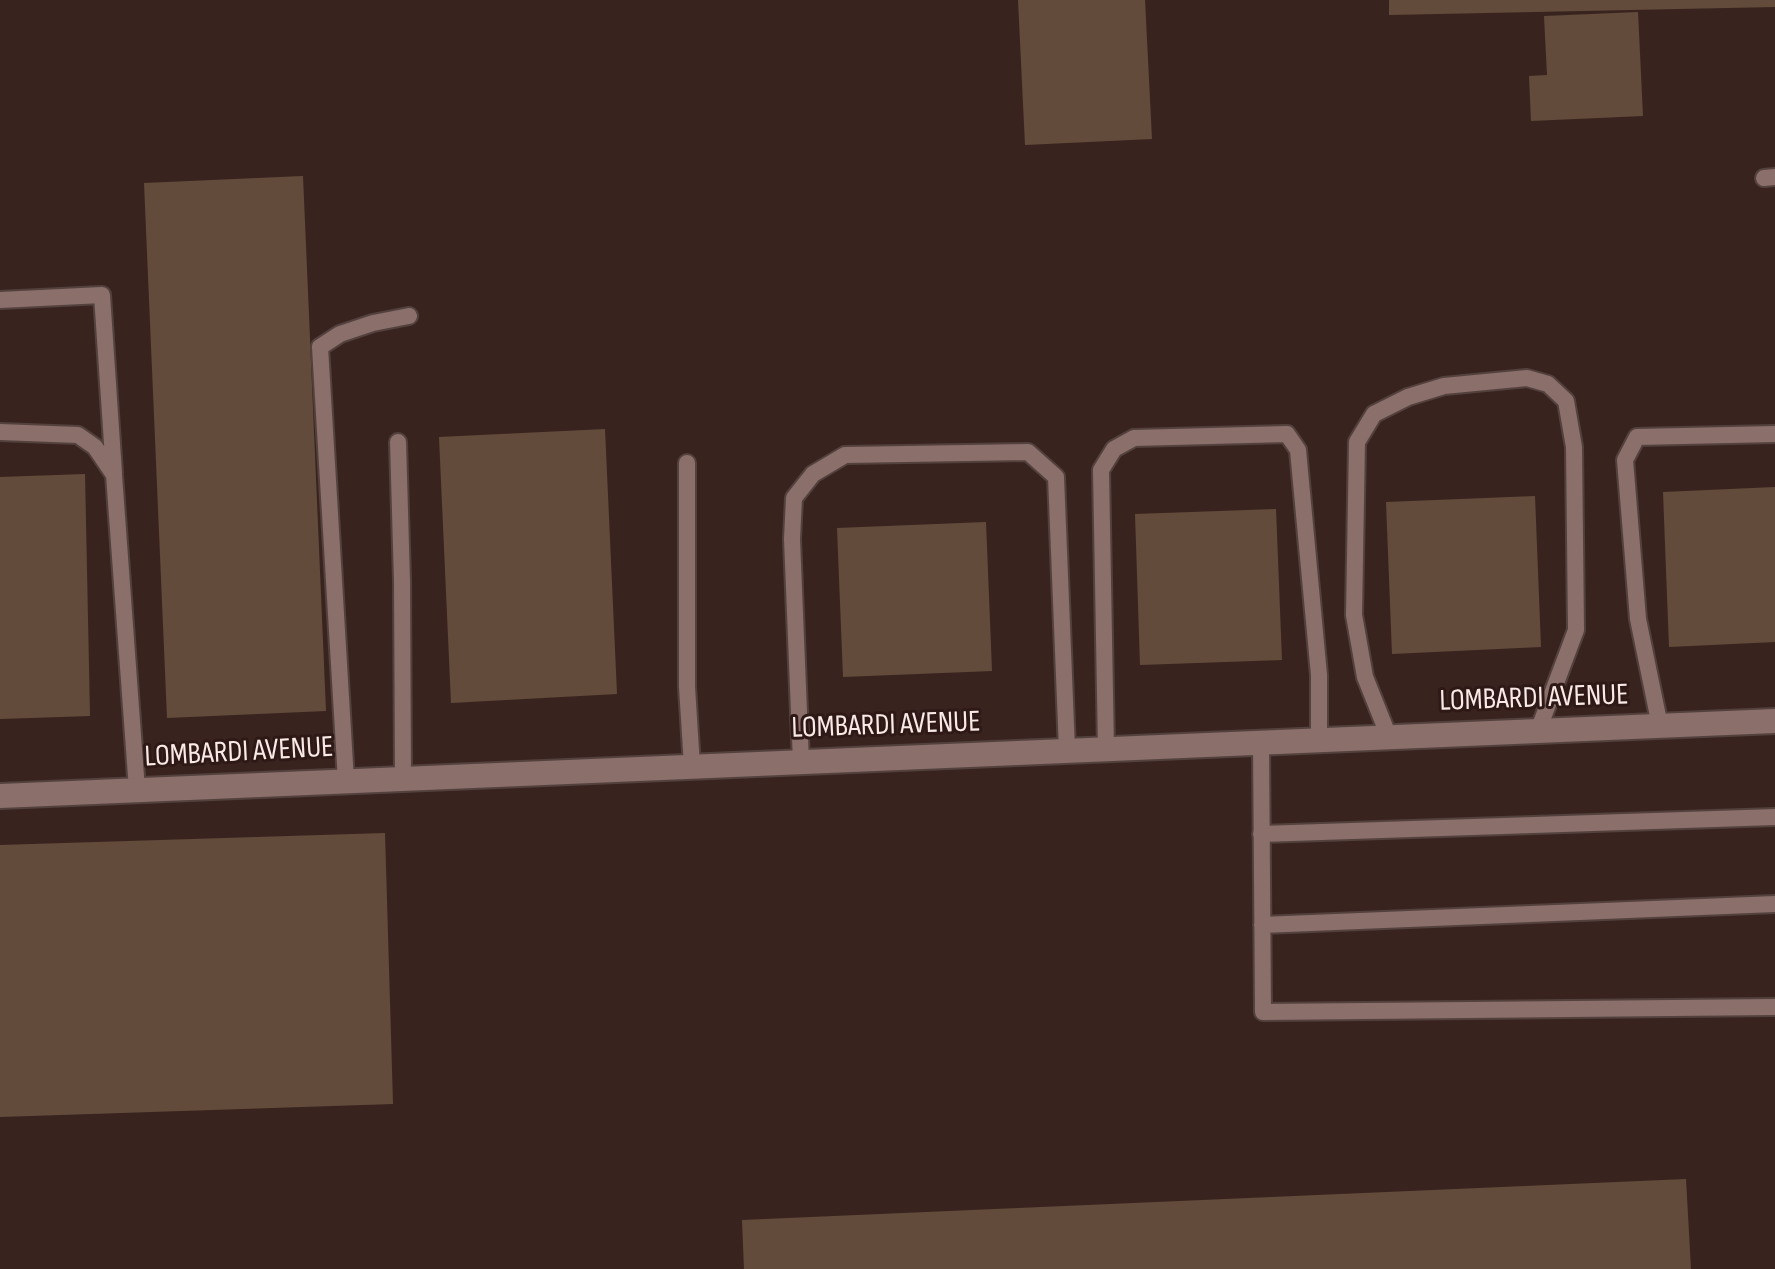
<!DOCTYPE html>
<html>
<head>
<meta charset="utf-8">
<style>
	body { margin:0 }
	canvas { display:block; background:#39231f }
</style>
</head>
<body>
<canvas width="1775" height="1269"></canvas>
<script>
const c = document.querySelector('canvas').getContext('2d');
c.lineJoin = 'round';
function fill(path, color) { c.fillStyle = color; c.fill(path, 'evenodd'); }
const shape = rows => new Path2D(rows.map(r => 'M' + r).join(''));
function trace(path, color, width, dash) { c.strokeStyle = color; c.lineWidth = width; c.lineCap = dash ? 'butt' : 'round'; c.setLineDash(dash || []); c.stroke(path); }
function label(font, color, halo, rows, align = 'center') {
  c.font = font + ' "Sofia Sans Condensed",sans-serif'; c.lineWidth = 6; c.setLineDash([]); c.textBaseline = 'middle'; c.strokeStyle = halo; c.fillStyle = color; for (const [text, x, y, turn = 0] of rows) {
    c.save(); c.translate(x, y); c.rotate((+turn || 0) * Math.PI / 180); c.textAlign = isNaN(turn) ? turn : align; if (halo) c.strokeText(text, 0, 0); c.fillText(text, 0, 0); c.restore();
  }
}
fill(shape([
	[1018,0,1145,0,1152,139,1025,145],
	[1389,0,1775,0,1775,7,1389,15],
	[1638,12,1643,116,1531,121,1529,76,1547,75,1544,16],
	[303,176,326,711,167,718,144,183],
	[605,429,617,694,451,703,439,437],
	[85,474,90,716,0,719,0,477],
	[1775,487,1775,642,1669,647,1663,492],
	[1535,496,1541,647,1392,654,1386,502],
	[1276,509,1282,660,1140,665,1135,514],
	[986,522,992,671,843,677,837,528],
	[385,833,393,1104,0,1117,0,845],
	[1686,1179,1691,1269,744,1269,742,1220]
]), '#624b3a');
const service = shape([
	[1764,178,1775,177],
	[0,300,102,295,114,473],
	[0,432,78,435,95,447,114,475,137,790],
	[398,442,402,581,403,778],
	[687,463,687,687,692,766],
	[1660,726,1638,619,1625,460,1637,437,1775,434],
	[1389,737,1365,677,1354,615,1357,442,1374,414,1408,397,1444,386,1527,378,1548,384,1566,401,1574,447,1576,630,1538,731],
	[1261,742,1263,1012,1775,1007],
	[1106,749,1101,470,1114,449,1134,438,1287,434,1298,450,1319,675,1319,740],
	[801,762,792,539,794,498,813,474,845,455,1028,452,1056,477,1067,750],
	[346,781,320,347,340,334,373,323,409,316],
	[1261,834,1775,817],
	[1262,925,1775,904]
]);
const minor = shape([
	[0,796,1775,721]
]);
trace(service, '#53413e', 20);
trace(minor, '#53413e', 28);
trace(service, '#8a6f6b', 16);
trace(minor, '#8a6f6b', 24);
label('30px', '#f9eae7', '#2e1916', [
	["LOMBARDI AVENUE",1534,699,-2],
	["LOMBARDI AVENUE",886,726,-2],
	["LOMBARDI AVENUE",239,753,-3]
]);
</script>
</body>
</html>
